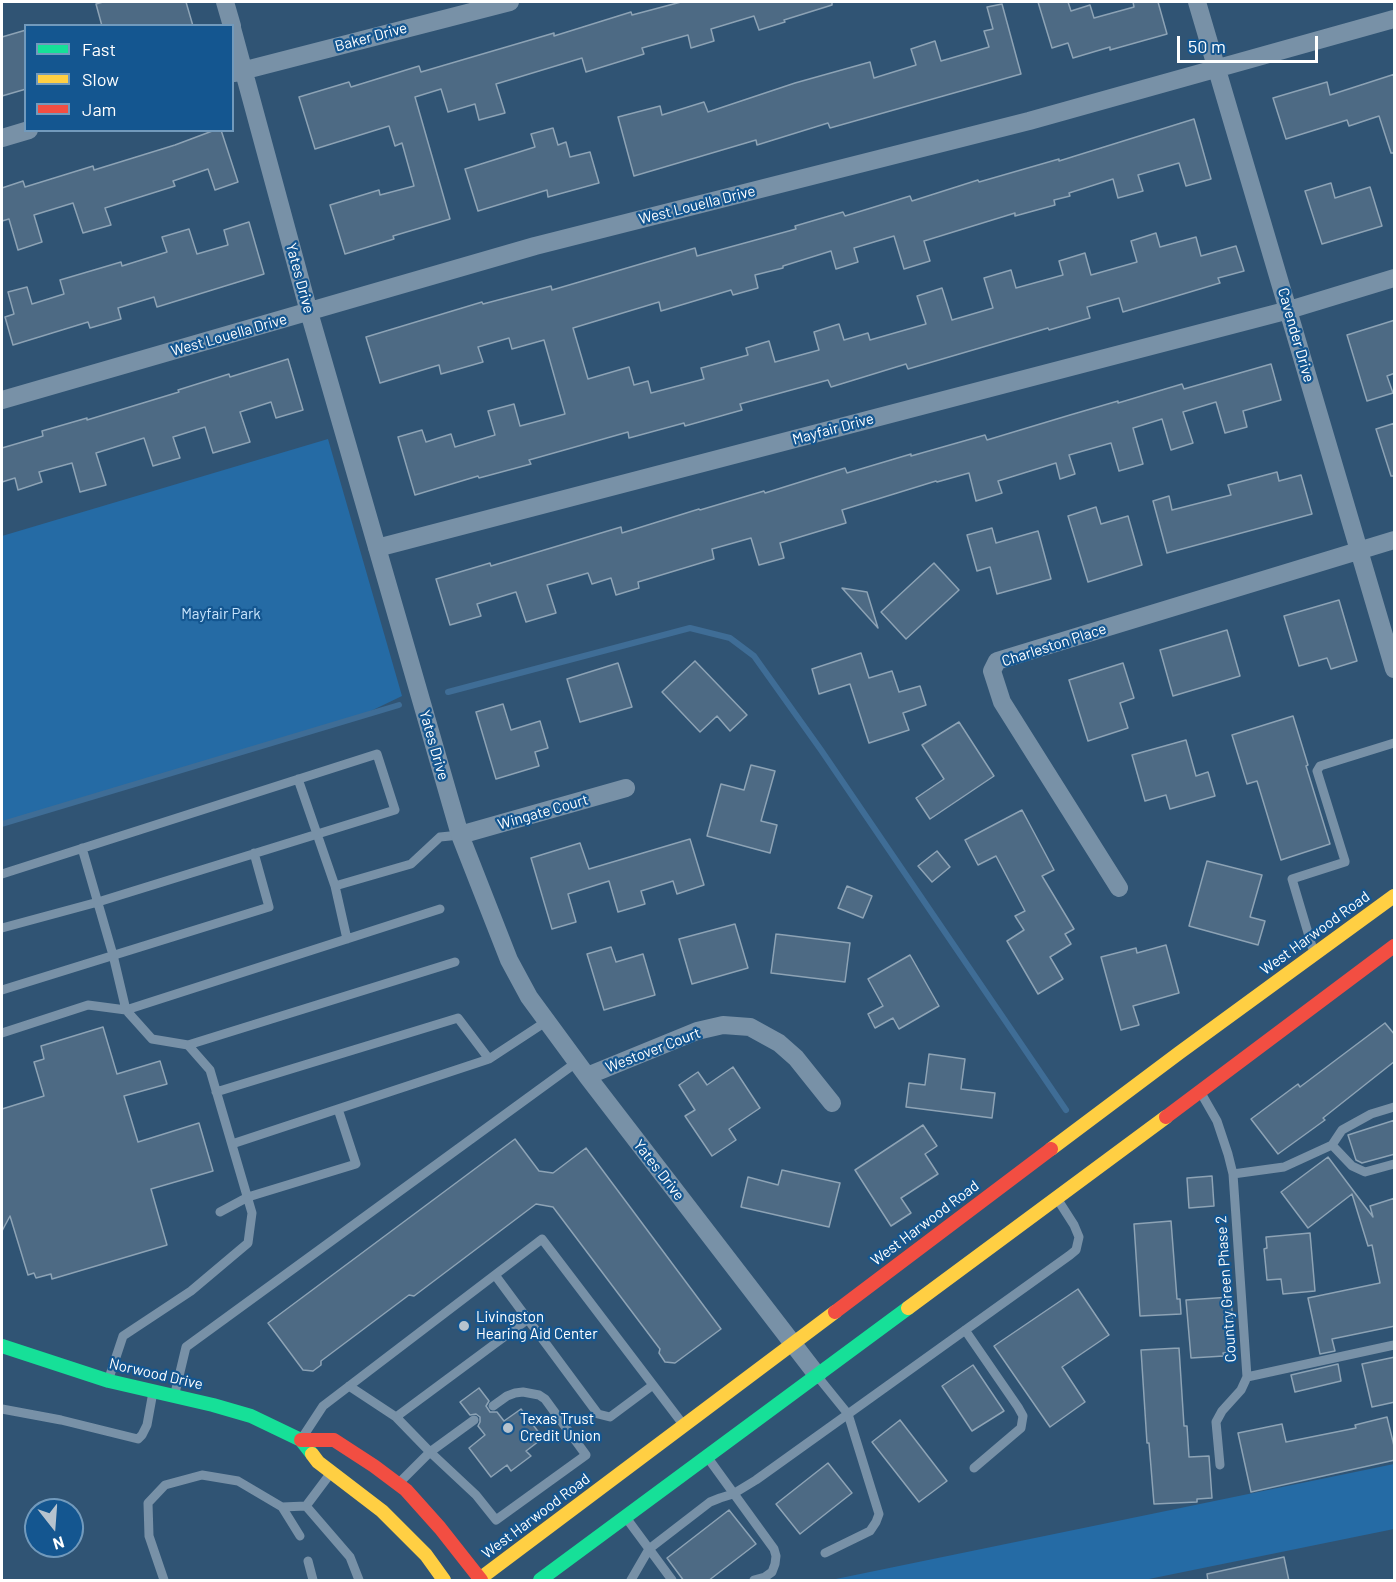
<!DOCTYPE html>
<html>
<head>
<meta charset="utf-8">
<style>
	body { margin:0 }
	#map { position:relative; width:1396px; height:1582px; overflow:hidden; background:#305474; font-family:Barlow,sans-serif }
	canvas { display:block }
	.frame { position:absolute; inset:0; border:3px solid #fff; pointer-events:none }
	.legend { position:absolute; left:24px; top:24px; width:210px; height:108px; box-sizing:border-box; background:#145690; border:2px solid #729abc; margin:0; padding:8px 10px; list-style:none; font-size:18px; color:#fff }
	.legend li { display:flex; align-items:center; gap:12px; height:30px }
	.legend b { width:30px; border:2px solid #729abc }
	.north { position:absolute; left:24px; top:1498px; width:60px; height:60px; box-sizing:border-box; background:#145690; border:2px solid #729abc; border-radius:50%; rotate:163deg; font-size:16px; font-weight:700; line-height:24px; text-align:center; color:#fff }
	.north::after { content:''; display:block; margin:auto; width:21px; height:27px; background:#b7c3ce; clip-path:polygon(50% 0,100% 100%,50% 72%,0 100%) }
	.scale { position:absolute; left:1177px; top:36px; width:141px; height:27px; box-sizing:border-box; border:3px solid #fff; border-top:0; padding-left:8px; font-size:18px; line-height:21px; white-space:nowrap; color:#fff; -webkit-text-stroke:4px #145690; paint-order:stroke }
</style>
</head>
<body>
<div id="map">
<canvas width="1396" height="1582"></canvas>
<div class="frame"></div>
<ul class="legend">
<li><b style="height:8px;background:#16e098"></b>Fast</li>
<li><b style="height:8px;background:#ffcf43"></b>Slow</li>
<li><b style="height:8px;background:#f24e42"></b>Jam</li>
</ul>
<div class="north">N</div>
<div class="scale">50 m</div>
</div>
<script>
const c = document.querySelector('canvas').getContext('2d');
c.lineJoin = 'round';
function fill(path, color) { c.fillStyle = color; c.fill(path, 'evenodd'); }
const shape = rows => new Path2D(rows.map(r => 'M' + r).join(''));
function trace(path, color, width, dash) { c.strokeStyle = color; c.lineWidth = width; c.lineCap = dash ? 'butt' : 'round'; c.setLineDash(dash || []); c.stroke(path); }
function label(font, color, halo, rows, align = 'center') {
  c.font = font + ' Barlow,sans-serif'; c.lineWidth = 4.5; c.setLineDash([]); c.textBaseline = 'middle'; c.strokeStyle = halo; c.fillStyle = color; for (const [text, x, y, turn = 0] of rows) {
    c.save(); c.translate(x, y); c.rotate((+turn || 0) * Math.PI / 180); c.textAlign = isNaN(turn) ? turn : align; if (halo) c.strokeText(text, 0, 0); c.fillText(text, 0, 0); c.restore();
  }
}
fill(shape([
	[328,439,402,696,352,720,2,823,2,536],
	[1394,1464,1394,1529,1144,1580,831,1580]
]), '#256ba5');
trace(shape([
	[448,692,690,628,730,638,754,656,821,750,1066,1110],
	[2,824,399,705]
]), '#3f6d96', 6);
const building = shape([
	[103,2,186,2,193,26,102,26,96,4,103,2],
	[681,2,832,2,832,5,784,20,785,22,759,30,754,16,711,29,714,41,691,48,688,35,642,48,644,54,586,72,582,58,496,84,505,113,479,120,475,104,448,112,441,89,415,97,450,219,393,236,394,239,345,254,330,205,379,190,380,195,414,186,402,143,395,146,389,126,315,149,299,97,349,82,351,87,419,66,421,72,554,33,554,36,631,12,632,15,681,2],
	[1038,2,1068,2,1071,11,1090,5,1094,18,1134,7,1133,2,1158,2,1167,34,1110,50,1110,47,1073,58,1068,43,1052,48,1038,2],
	[1002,4,1021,74,830,128,828,123,757,145,756,140,634,176,618,117,660,106,662,115,704,102,708,112,795,83,870,62,874,78,916,65,911,49,935,41,941,61,989,47,984,31,993,29,987,7,1002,4],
	[26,30,26,89,2,96,2,37,26,30],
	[1395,74,1395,153,1391,153,1379,116,1349,126,1347,120,1286,139,1273,98,1327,82,1330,95,1395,74],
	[1194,119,1211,179,1186,186,1179,163,1138,175,1143,191,1118,198,1113,179,1069,193,1070,196,1054,200,1055,205,1015,216,1015,213,924,241,930,261,904,269,894,236,854,248,858,262,836,269,831,251,783,266,783,268,755,275,758,288,733,295,731,290,661,311,659,302,573,328,588,379,629,367,634,385,648,381,651,393,704,379,701,368,748,355,746,348,769,341,775,362,819,350,814,332,839,324,844,340,868,333,870,340,926,324,917,296,942,288,952,320,993,308,984,278,1011,270,1016,288,1063,275,1059,261,1085,253,1091,275,1137,262,1131,241,1156,233,1160,247,1196,237,1201,256,1236,246,1244,271,1218,278,1220,283,1123,312,1119,298,1087,307,1090,318,1049,330,1048,328,908,369,906,364,831,387,828,380,740,404,742,410,685,426,684,423,629,438,628,432,529,460,531,464,479,478,478,476,415,495,398,437,422,430,426,442,451,434,455,447,495,435,488,411,514,404,520,426,565,414,544,340,512,349,509,338,478,347,483,362,441,374,439,365,380,383,366,337,482,302,483,304,551,286,552,290,695,248,697,256,796,229,795,226,843,212,845,216,910,196,912,201,978,180,979,182,1059,159,1059,161,1194,119],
	[553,128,558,145,566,142,570,157,590,152,599,183,548,197,547,190,478,211,465,169,535,147,531,134,553,128],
	[215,130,221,130,238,182,215,190,208,169,173,181,175,186,105,208,111,225,83,233,73,203,34,215,42,242,18,250,9,219,2,221,2,188,23,181,25,187,93,166,94,170,175,145,215,130],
	[1331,183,1335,198,1370,187,1382,226,1322,244,1305,191,1331,183],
	[249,222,264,274,157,307,154,297,118,308,121,319,90,328,88,322,13,345,5,317,14,314,8,292,27,287,32,304,64,294,60,280,121,262,122,266,167,252,162,237,189,229,197,254,228,245,224,230,249,222],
	[1395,320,1395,373,1387,376,1393,393,1367,401,1347,335,1395,320],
	[288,359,303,410,276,418,271,402,240,412,250,442,213,453,205,427,173,437,180,458,153,466,144,438,96,453,106,485,80,492,72,463,39,472,42,482,18,490,15,478,2,482,2,448,43,436,42,431,87,418,87,420,179,392,178,390,229,374,230,377,288,359],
	[1271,364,1281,400,1243,411,1247,427,1225,433,1216,402,1183,412,1193,443,1171,450,1162,419,1133,428,1143,464,1119,471,1111,443,1069,455,1075,474,1060,479,1056,463,998,481,1002,493,976,501,969,473,937,482,936,481,842,510,846,523,780,543,784,558,759,565,751,538,712,549,714,559,638,582,639,588,616,595,611,578,592,584,588,573,547,585,556,613,526,622,516,592,477,604,481,616,450,625,436,579,490,563,491,566,621,527,622,533,699,509,700,510,764,491,765,493,845,468,847,473,911,454,911,456,985,435,987,440,1070,415,1118,401,1118,403,1182,384,1184,389,1271,364],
	[1395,423,1395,476,1391,476,1376,429,1395,423],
	[1277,472,1279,481,1301,475,1312,514,1167,553,1153,501,1169,496,1172,510,1231,495,1228,485,1277,472],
	[1096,507,1101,524,1128,516,1142,565,1088,582,1068,516,1096,507],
	[992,528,996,543,1038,531,1051,579,997,594,990,567,977,571,967,535,992,528],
	[934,563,959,590,906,639,881,612,934,563],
	[842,588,867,592,878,628,842,588],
	[1339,600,1357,661,1331,669,1327,658,1299,666,1284,616,1339,600],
	[1227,630,1240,676,1173,696,1160,650,1227,630],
	[861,653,869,678,892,671,899,692,920,686,926,705,903,713,909,730,869,743,850,684,819,694,812,669,861,653],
	[695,661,747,715,730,731,717,716,700,732,662,692,695,661],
	[618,663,632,707,580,722,567,679,618,663],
	[1123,663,1134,698,1120,703,1128,728,1088,741,1069,680,1123,663],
	[503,704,511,730,540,721,548,748,535,752,539,766,496,779,476,712,503,704],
	[1293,716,1308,765,1306,766,1330,844,1281,860,1257,781,1247,784,1232,735,1293,716],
	[959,722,994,776,930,819,916,798,944,779,922,745,959,722],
	[1186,740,1196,776,1208,772,1215,796,1170,809,1166,795,1145,801,1132,755,1186,740],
	[751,765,775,771,761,821,777,825,770,853,707,836,721,784,744,790,751,765],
	[1022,810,1054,870,1042,876,1074,929,1065,934,1071,944,1050,957,1063,979,1038,994,1007,941,1024,930,1015,916,1025,911,996,856,978,865,965,840,1022,810],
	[690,839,704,885,677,894,673,881,641,891,645,904,618,912,609,881,568,894,576,922,552,929,531,858,580,843,589,869,690,839],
	[937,851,950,867,932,882,918,866,937,851],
	[1207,861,1262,875,1250,917,1265,921,1258,945,1189,926,1207,861],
	[847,886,872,896,863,918,838,908,847,886],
	[735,924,748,968,692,984,679,939,735,924],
	[776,934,850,943,845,982,771,973,776,934],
	[1166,945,1179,993,1133,1006,1139,1025,1121,1030,1101,957,1136,948,1137,953,1166,945],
	[611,947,616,962,643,954,655,995,604,1010,587,954,611,947],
	[910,955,939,1006,899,1029,893,1018,875,1028,868,1014,883,1006,868,979,910,955],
	[1385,1023,1395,1035,1395,1061,1323,1118,1325,1120,1278,1154,1251,1119,1298,1084,1300,1087,1385,1023],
	[103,1027,117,1074,160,1061,167,1084,124,1096,138,1142,199,1123,213,1171,151,1189,167,1245,52,1279,51,1274,36,1278,34,1273,28,1275,10,1216,2,1231,2,1109,44,1096,34,1062,44,1059,41,1046,103,1027],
	[929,1054,965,1059,961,1089,995,1093,992,1118,906,1107,909,1083,925,1085,929,1054],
	[733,1067,760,1108,729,1129,736,1140,712,1156,685,1116,695,1110,679,1085,698,1072,707,1085,733,1067],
	[1395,1120,1395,1154,1362,1163,1356,1160,1348,1135,1395,1120],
	[923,1125,937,1146,925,1154,938,1174,901,1198,911,1213,891,1226,855,1170,923,1125],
	[515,1139,539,1171,553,1173,586,1148,721,1329,675,1363,665,1362,659,1353,660,1349,553,1207,536,1204,414,1296,409,1295,321,1361,321,1365,313,1371,303,1370,268,1323,515,1139],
	[1328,1157,1373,1217,1370,1206,1395,1198,1395,1326,1332,1339,1335,1351,1320,1354,1308,1298,1380,1283,1372,1245,1368,1246,1352,1194,1308,1228,1281,1192,1328,1157],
	[782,1170,840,1183,829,1227,741,1207,748,1177,778,1185,782,1170],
	[1212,1176,1214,1206,1189,1208,1187,1178,1212,1176],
	[1171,1221,1177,1299,1180,1299,1181,1314,1140,1316,1134,1224,1171,1221],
	[1310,1233,1315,1291,1283,1294,1281,1279,1267,1280,1264,1249,1267,1248,1266,1237,1310,1233],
	[1078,1289,1109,1335,1062,1367,1085,1402,1050,1427,994,1346,1078,1289],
	[1231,1297,1235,1352,1223,1353,1224,1356,1191,1358,1186,1300,1231,1297],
	[1179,1348,1184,1426,1187,1426,1189,1457,1209,1456,1212,1498,1197,1499,1197,1502,1154,1504,1149,1443,1147,1443,1141,1350,1179,1348],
	[1395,1357,1395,1402,1372,1407,1362,1364,1395,1357],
	[1338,1364,1341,1381,1295,1392,1291,1375,1338,1364],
	[973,1365,1004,1411,972,1431,942,1386,973,1365],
	[479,1388,489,1401,486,1406,490,1412,497,1412,504,1421,521,1409,543,1438,526,1451,531,1456,511,1471,507,1465,491,1477,469,1448,485,1435,478,1426,480,1422,480,1417,476,1414,470,1415,460,1402,479,1388],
	[1387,1417,1395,1450,1395,1460,1251,1492,1238,1433,1282,1424,1286,1442,1356,1428,1355,1425,1387,1417],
	[900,1420,947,1481,919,1502,872,1442,900,1420],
	[828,1463,852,1493,800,1534,776,1504,828,1463],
	[729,1510,756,1544,708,1581,684,1581,667,1558,729,1510],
	[1284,1557,1289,1581,1208,1581,1207,1574,1284,1557]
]);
fill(building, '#4d6a84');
trace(building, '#8da3b5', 1.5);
trace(shape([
	[298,779,335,886,347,939],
	[82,848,113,955,126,1010,440,909],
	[2,874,377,754,395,810,98,902,2,928],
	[335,886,411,864,440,837,460,835],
	[1314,953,1292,879,1345,862,1345,861,1317,771,1320,766,1394,743],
	[2,990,269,907,254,853],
	[2,1033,88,1005,126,1010,152,1039,188,1045,210,1070,252,1213,248,1243,191,1291,123,1336,109,1378],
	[188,1045,455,962],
	[216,1092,458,1018,489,1059],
	[1201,1093,1217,1121,1228,1154,1233,1174,1247,1377,1241,1390,1222,1411,1216,1422,1220,1465],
	[232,1144,489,1059,547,1021],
	[1332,1145,1352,1166,1365,1172,1394,1164],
	[1233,1174,1284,1167,1332,1145,1342,1130,1371,1114,1394,1107],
	[220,1212,248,1197,356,1164,338,1109],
	[495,1275,598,1414,610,1417,653,1385],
	[965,1330,1018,1407,1023,1416,1021,1428,974,1468],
	[818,1377,848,1414,879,1514,876,1522,870,1531,825,1553],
	[1247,1377,1394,1345],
	[349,1386,396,1417,430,1452,400,1482],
	[175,1393,186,1347,577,1062],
	[2,1409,61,1420,138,1439,142,1435,147,1425,153,1392],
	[396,1417,527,1320],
	[474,1420,430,1452,476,1495,496,1520,586,1455,545,1399,539,1395,523,1392,515,1393,507,1396,493,1406],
	[304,1435,323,1406,542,1239,682,1423],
	[708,1458,774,1549,776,1556,775,1564,772,1572,765,1577,754,1580],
	[306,1506,350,1557,359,1580],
	[282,1507,300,1536],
	[627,1519,672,1580],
	[308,1561,313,1580],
	[164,1580,149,1536,148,1503,165,1485,202,1475,238,1481,282,1507,306,1506,330,1474],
	[631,1580,649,1549,710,1502,720,1498,733,1494,756,1480,1070,1255,1076,1250,1079,1237,1074,1225,1058,1200]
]), '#7891a7', 9);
trace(shape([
	[225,2,232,26],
	[1197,2,1394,669],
	[232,28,309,312,460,835,509,960,529,997,587,1076,817,1375],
	[234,73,510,2],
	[2,138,29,130],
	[2,400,535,246,1029,121,1394,19],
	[377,548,1289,310,1394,278],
	[460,835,626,788],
	[1119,888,1002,702,992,671,997,661,1394,540],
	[587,1076,697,1031,723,1025,750,1027,779,1043,796,1058,832,1103]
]), '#7891a7', 18);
trace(shape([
	[2,1346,109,1381,213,1405,251,1416,301,1440,312,1454],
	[540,1580,908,1308]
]), '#16e098', 14);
trace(shape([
	[1051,1149,1179,1053,1394,896],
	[908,1308,1166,1117],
	[312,1454,318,1462,382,1511,426,1555,444,1580],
	[478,1580,835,1312]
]), '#ffcf43', 14);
trace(shape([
	[1166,1117,1394,946],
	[835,1312,1051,1149],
	[301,1440,334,1440,374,1466,406,1490,440,1528,481,1580]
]), '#f24e42', 14);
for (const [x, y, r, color] of [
	[464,1326,6,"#b7c3ce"],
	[508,1428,6,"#b7c3ce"]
]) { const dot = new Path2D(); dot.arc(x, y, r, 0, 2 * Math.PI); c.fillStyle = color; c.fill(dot); trace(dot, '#145690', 2); }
label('15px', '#fff', '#145690', [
	["Baker Drive",371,37,-15],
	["West Louella Drive",697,205,-14],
	["Yates Drive",300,278,75],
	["West Louella Drive",229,335,-16],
	["Cavender Drive",1296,335,74],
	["Mayfair Drive",833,429,-15],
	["Charleston Place",1054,645,-18],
	["Yates Drive",434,745,74],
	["Wingate Court",543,812,-16],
	["West Harwood Road",1315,933,-36],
	["Westover Court",653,1050,-21],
	["Yates Drive",659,1170,52],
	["West Harwood Road",925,1223,-37],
	["Country Green Phase 2",1226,1289,-94],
	["Norwood Drive",156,1374,13],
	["West Harwood Road",536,1516,-37]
]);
label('15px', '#c8e4fc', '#145690', [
	["Mayfair Park",221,614]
]);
label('15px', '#fff', '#145690', [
	["Livingston",476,1317],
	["Hearing Aid Center",476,1334],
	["Texas Trust",520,1419],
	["Credit Union",520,1436]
], 'left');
</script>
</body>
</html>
